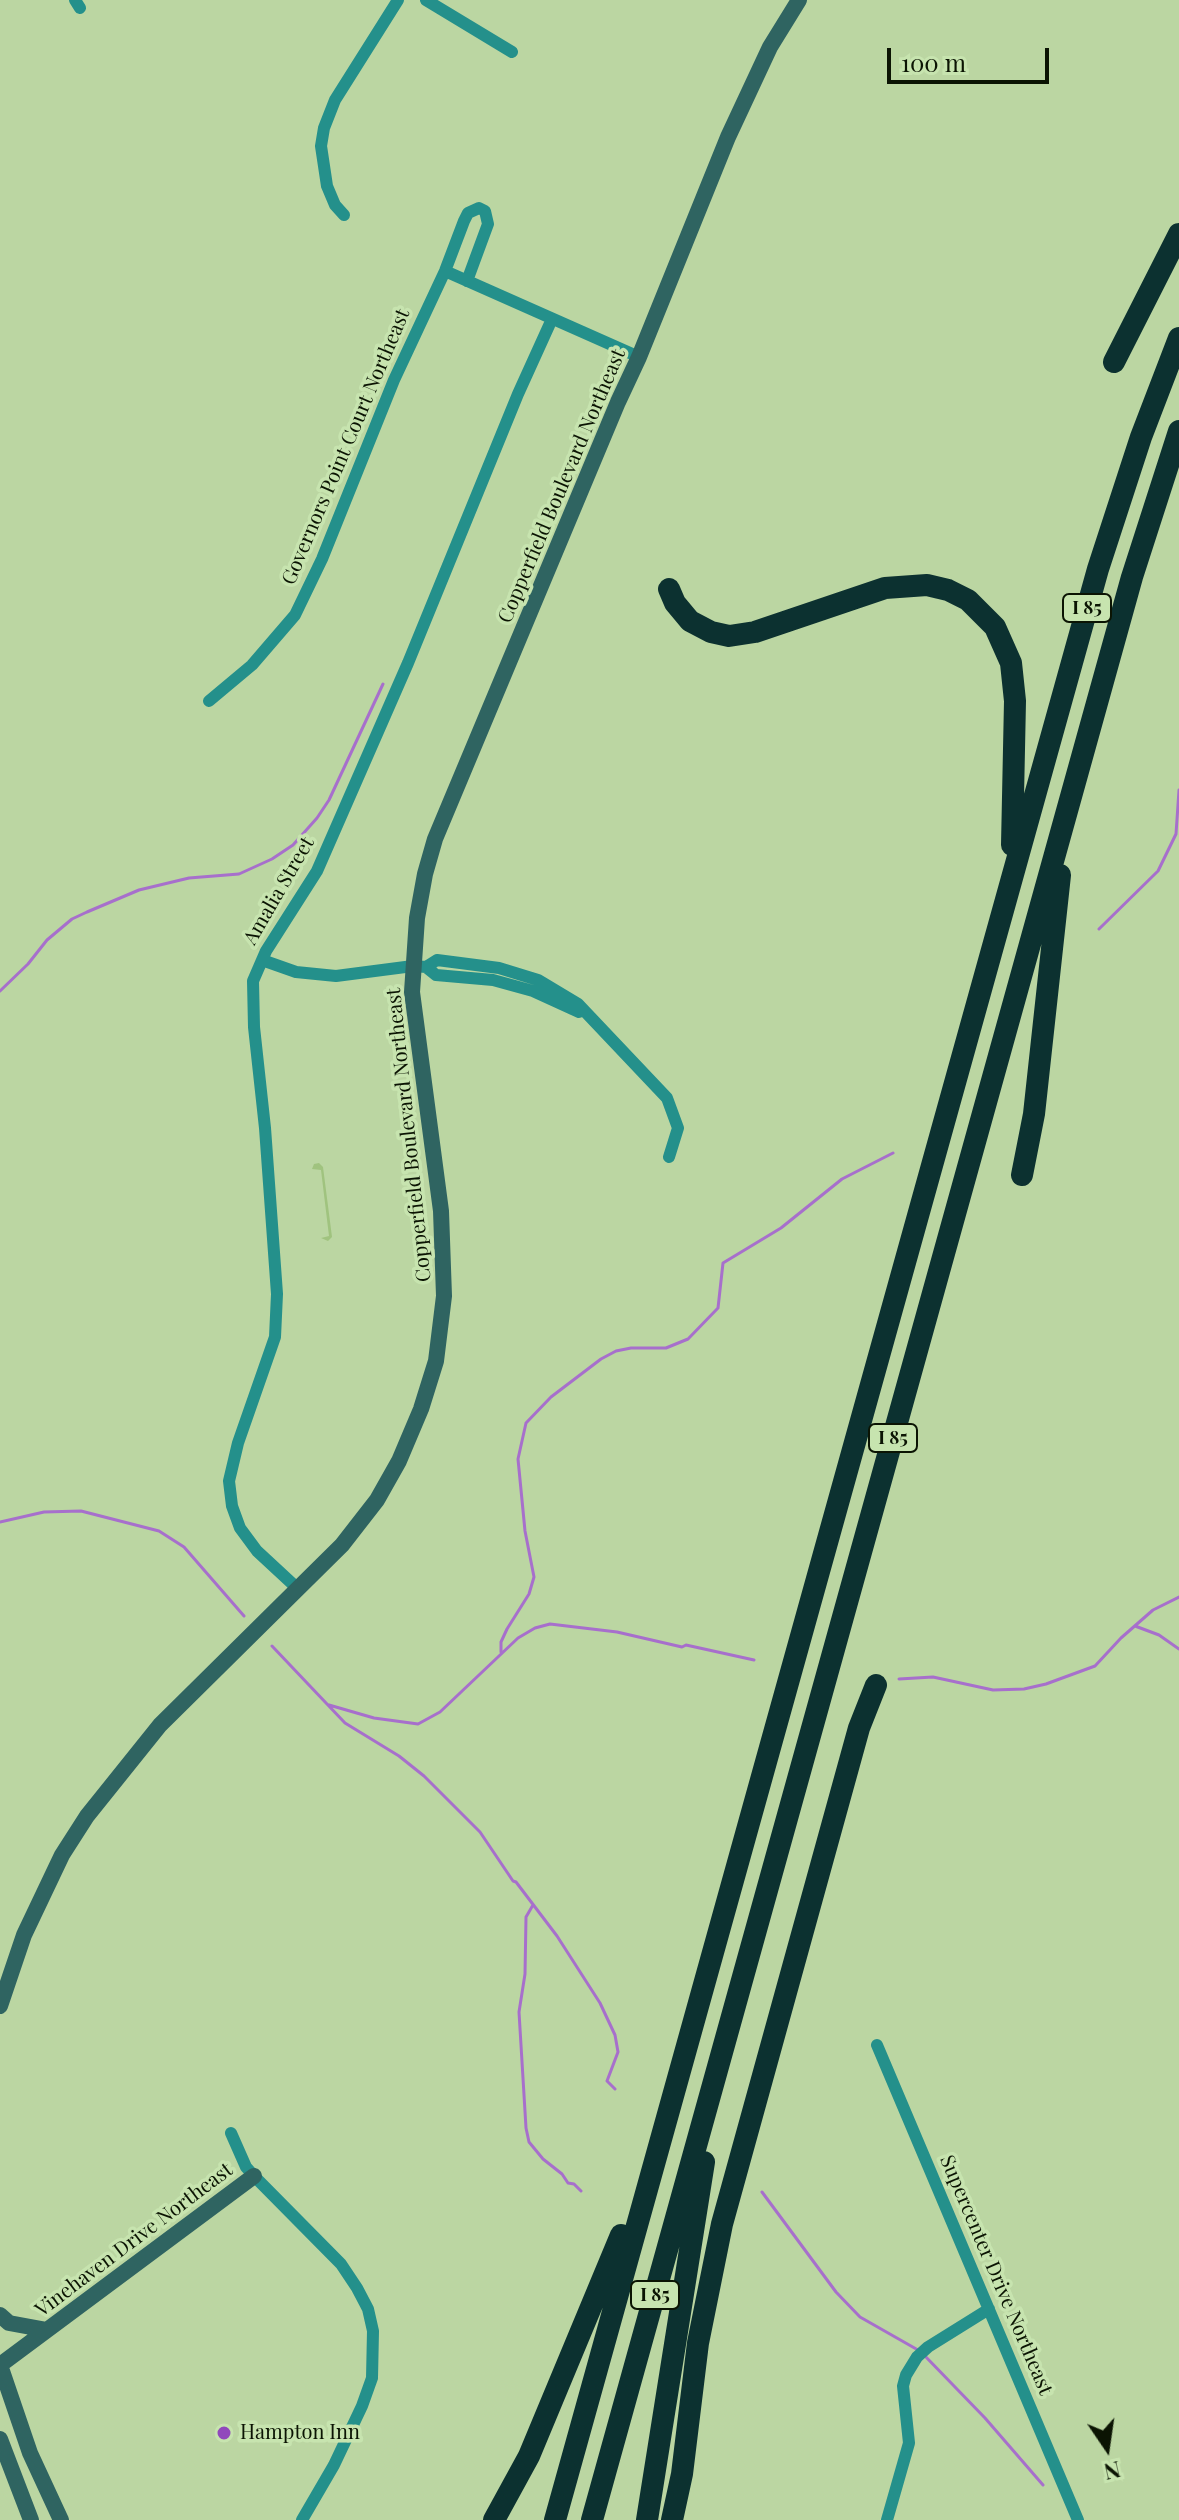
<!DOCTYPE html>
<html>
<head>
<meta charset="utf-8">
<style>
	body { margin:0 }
	#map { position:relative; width:1179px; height:2520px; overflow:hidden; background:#bbd6a2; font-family:"Playfair Display",serif }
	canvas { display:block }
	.north { position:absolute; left:1067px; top:2408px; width:80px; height:80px; -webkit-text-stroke:6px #c7e4af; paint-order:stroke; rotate:167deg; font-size:22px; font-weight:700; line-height:32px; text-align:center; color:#0b1403 }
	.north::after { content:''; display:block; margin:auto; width:28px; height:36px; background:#0b1403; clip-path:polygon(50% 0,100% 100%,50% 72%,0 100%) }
	.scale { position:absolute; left:887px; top:48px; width:162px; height:36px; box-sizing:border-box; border:4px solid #0b1403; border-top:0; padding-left:10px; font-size:24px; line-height:28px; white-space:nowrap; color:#0b1403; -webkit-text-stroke:6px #c7e4af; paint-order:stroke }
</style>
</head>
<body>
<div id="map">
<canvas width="1179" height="2520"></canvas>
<div class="north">N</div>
<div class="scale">100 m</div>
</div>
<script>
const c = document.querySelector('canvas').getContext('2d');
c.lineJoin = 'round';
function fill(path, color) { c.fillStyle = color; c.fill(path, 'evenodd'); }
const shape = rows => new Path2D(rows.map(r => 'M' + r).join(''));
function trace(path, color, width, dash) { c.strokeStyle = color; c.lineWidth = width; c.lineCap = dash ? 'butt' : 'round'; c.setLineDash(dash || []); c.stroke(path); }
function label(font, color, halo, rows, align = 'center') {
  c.font = font + ' "Playfair Display",serif'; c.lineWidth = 7; c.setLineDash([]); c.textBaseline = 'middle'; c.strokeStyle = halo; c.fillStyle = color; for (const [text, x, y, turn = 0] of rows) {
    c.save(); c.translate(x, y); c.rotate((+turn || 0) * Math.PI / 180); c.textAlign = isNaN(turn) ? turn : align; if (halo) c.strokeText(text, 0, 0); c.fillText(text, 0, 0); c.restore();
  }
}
fill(shape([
	[319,1163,323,1167,332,1237,328,1241,321,1238,329,1236,321,1170,312,1169,314,1164]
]), '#a0c37f');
trace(shape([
	[1099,929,1158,871,1176,834,1179,790],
	[0,991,28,964,47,940,72,919,87,912,139,890,189,878,239,874,272,859,293,845,317,818,329,800,383,684],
	[0,1522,44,1512,81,1511,159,1531,184,1547,244,1616],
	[1135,1626,1159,1635,1179,1649],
	[272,1646,345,1723,399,1756,424,1776,480,1832,513,1881,516,1882,557,1936,600,2003,615,2035,618,2052,607,2081,615,2089],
	[501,1652,501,1642,507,1629,529,1594,534,1577,525,1531,518,1459,526,1423,551,1397,601,1359,616,1351,631,1348,666,1348,688,1339,718,1308,723,1263,781,1228,842,1179,893,1153],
	[899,1679,933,1677,993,1690,1024,1689,1046,1684,1095,1666,1121,1638,1153,1610,1179,1597],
	[329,1705,374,1718,418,1724,440,1712,518,1638,535,1628,550,1624,617,1632,682,1647,686,1645,754,1660],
	[533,1905,526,1917,525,1974,519,2012,526,2128,529,2142,543,2159,562,2174,568,2183,574,2184,581,2191],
	[762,2192,836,2292,860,2317,918,2350],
	[924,2355,985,2418,1043,2485]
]), '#a76fcc', 3);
trace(shape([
	[75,0,80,8],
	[426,0,512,52],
	[344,215,335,205,327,186,321,146,324,128,335,100,398,0],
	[445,271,639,357],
	[209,701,252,665,295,615,322,559,394,380,445,271,464,221,468,213,479,208,485,211,488,224,467,281],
	[262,960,296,972,336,976,413,966,426,967,436,975,493,980,533,991,579,1012],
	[426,967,437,960,499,968,538,980,578,1004,667,1098,678,1128,669,1157],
	[298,1589,257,1551,240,1528,232,1506,229,1481,238,1443,275,1337,277,1294,265,1128,254,1027,253,981,266,951,317,871,408,663,518,394,552,319],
	[877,2045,1078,2520],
	[231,2133,246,2167,254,2176,341,2264,357,2288,368,2309,373,2331,372,2378,362,2406,334,2465,302,2520],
	[887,2520,909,2443,903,2386,906,2375,917,2357,928,2347,989,2309]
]), '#24908b', 12);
trace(shape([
	[0,2006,24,1935,62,1855,87,1816,160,1725,342,1545,377,1500,399,1461,421,1409,436,1361,444,1296,441,1211,412,992,417,918,425,874,435,839,618,402,639,357,728,137,770,47,799,0],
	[0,2315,9,2323,47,2330],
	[0,2365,254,2176],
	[0,2365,30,2453,61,2520],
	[0,2439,31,2520]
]), '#2f6461', 16);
trace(shape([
	[1114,362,1179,234],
	[669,589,675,603,690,621,711,632,729,636,755,632,885,588,927,585,948,590,968,600,995,627,1011,663,1015,701,1012,845],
	[1022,1175,1034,1114,1060,875],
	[494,2520,529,2456,621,2235],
	[555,2520,1098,569,1141,437,1179,338],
	[592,2520,1132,577,1179,431],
	[647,2520,704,2162],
	[672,2520,682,2474,698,2343,722,2224,859,1728,876,1685]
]), '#0c3130', 22);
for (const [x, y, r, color] of [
	[224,2433,8,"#9149bc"]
]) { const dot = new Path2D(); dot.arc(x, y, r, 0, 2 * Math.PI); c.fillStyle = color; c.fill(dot); trace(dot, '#c7e4af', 3); }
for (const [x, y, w] of [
	[1087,608,48],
	[893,1438,48],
	[655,2295,48]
]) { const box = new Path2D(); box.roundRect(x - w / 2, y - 14, w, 28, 6); c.fillStyle = '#c7e4af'; c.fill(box); trace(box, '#0b1403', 2); }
label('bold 18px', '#0b1403', null, [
	["I 85",1087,608],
	["I 85",893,1438],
	["I 85",655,2295]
]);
label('20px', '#0b1403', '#c7e4af', [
	["Governors Point Court Northeast",346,447,-67],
	["Copperfield Boulevard Northeast",562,486,-67],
	["Amalia Street",279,891,-60],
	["Copperfield Boulevard Northeast",409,1135,-96],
	["Vinehaven Drive Northeast",134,2240,-37],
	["Supercenter Drive Northeast",996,2275,67]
]);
label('20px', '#0b1403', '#c7e4af', [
	["Hampton Inn",240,2433]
], 'left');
</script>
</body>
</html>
